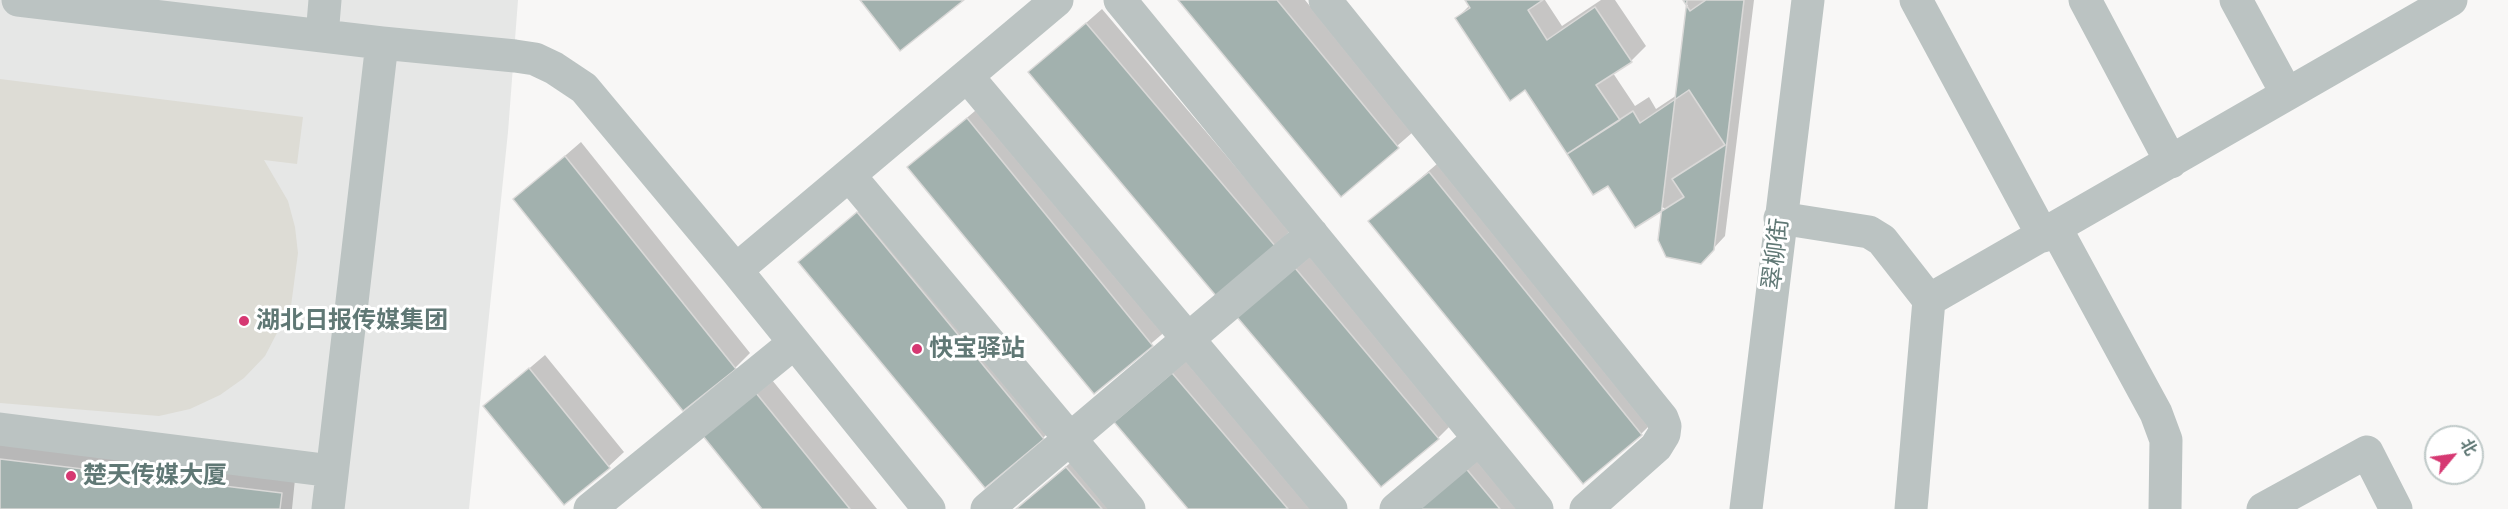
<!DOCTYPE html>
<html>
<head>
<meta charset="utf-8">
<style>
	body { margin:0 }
	#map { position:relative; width:2508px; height:509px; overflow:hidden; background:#f8f7f6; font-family:"Alegreya Sans","Noto Sans SC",sans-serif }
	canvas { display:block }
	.north { position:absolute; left:2424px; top:425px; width:60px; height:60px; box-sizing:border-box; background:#fff; border:2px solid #bfc9c8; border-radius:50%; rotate:61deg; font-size:16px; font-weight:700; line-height:24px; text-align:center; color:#607875 }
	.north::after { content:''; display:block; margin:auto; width:21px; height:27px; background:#d63872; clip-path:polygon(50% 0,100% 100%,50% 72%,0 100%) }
</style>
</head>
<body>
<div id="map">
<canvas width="2508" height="509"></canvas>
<div class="north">北</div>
</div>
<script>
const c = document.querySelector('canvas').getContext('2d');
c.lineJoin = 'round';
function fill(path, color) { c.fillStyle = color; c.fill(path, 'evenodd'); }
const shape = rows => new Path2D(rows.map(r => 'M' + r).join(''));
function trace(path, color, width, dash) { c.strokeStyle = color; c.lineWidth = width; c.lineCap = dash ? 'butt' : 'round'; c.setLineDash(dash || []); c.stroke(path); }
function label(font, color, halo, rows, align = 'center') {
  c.font = font + ' "Alegreya Sans","Noto Sans SC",sans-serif'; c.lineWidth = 6; c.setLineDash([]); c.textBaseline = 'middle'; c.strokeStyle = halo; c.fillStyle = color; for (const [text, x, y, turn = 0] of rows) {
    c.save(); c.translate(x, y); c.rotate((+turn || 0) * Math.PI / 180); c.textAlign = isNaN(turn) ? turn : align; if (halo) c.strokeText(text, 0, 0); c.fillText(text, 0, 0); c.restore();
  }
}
fill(shape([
	[0,0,518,0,508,132,469,509,0,509]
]), '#e6e7e6');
fill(shape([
	[0,79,303,117,297,164,264,160,288,201,295,227,298,253,291,306,265,356,244,378,220,395,190,409,159,416,0,403]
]), '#dddcd5');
fill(shape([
	[1180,0,1305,0,1413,132,1341,195],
	[1467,0,1545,0,1562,26,1601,0,1615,0,1646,46,1631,61,1613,73,1635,106,1649,97,1656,109,1677,95,1688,6,1684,0,1754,0,1725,236,1712,250,1664,208,1609,184,1526,88,1457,18,1470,5],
	[1102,9,1290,231,1275,246,1030,72],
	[982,105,1167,330,1094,392,909,167],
	[581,142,750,353,735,368,515,199],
	[1444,158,1656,419,1641,434,1370,221],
	[873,199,1058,423,1043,438,800,262],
	[1311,254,1453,423,1438,438,1254,302],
	[545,355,624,452,609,466,485,406],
	[1188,359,1315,509,1190,509,1116,422],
	[772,380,877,509,764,509,720,421],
	[0,444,295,479,292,509,0,509],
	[1479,451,1528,509,1413,509],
	[1082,453,1129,509,1017,509,1025,501]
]), '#0003');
const building = shape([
	[860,0,964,0,900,51,860,0],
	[1178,0,1277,0,1399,148,1341,197,1178,0],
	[1465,0,1543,0,1528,10,1547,40,1595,7,1632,62,1596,85,1620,120,1567,154,1525,90,1510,101,1455,18,1470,8,1465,0],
	[1683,0,1706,0,1690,11,1683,0],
	[1687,0,1744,0,1714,250,1701,264,1666,257,1658,240,1687,0],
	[1086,23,1276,247,1217,297,1028,72,1086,23],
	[1689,90,1725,145,1672,179,1684,197,1635,228,1608,186,1593,195,1567,154,1633,111,1640,123,1689,90],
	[967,118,1153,346,1094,394,907,167,967,118],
	[565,156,736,369,683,411,513,199,565,156],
	[1429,172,1642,435,1583,484,1368,221,1429,172],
	[857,212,1044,439,985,488,798,262,857,212],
	[1295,268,1439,439,1381,487,1237,317,1295,268],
	[529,368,610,468,564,505,483,406,529,368],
	[1172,373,1288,509,1188,509,1114,422,1172,373],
	[756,393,850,509,762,509,703,436,756,393],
	[0,459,282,493,280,509,0,509,0,459],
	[1463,465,1500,509,1412,509,1463,465],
	[1066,467,1102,509,1016,509,1066,467]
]);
fill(building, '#a2b1ae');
trace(building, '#dad9d8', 1.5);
trace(shape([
	[18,0,382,43,515,56,535,59,554,68,584,88,736,270,929,509],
	[1120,0,1537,509],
	[1325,0,1662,418,1665,426,1664,434,1656,447,1586,509],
	[1916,0,2043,236],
	[2085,0,2171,162],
	[2236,0,2287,94],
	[322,36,325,0],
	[967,76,1331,509],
	[849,175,1129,509],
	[1780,218,1869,232,1882,240,1929,300,1911,509],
	[2056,229,2156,413,2166,440,2165,509],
	[736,270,1057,0],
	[1929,300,2451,0],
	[0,429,332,471],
	[328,509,382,43],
	[590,509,794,343],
	[987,509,1312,234],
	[1396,509,1479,439],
	[1746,509,1808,0],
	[2263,509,2367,452,2396,509]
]), '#bbc3c2', 33);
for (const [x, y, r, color] of [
	[244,321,6,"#d63872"],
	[917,349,6,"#d63872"],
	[71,476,6,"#d63872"]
]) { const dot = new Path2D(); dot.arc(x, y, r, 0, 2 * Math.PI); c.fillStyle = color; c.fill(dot); trace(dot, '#fff', 2); }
label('24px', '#607875', '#fff', [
	["翠柳街",1776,254,-83]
]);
label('bold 24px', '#607875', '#fff', [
	["湖北日报传媒集团",256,321],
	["快宝驿站",929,349],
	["楚天传媒大厦",83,476]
], 'left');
</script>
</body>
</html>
